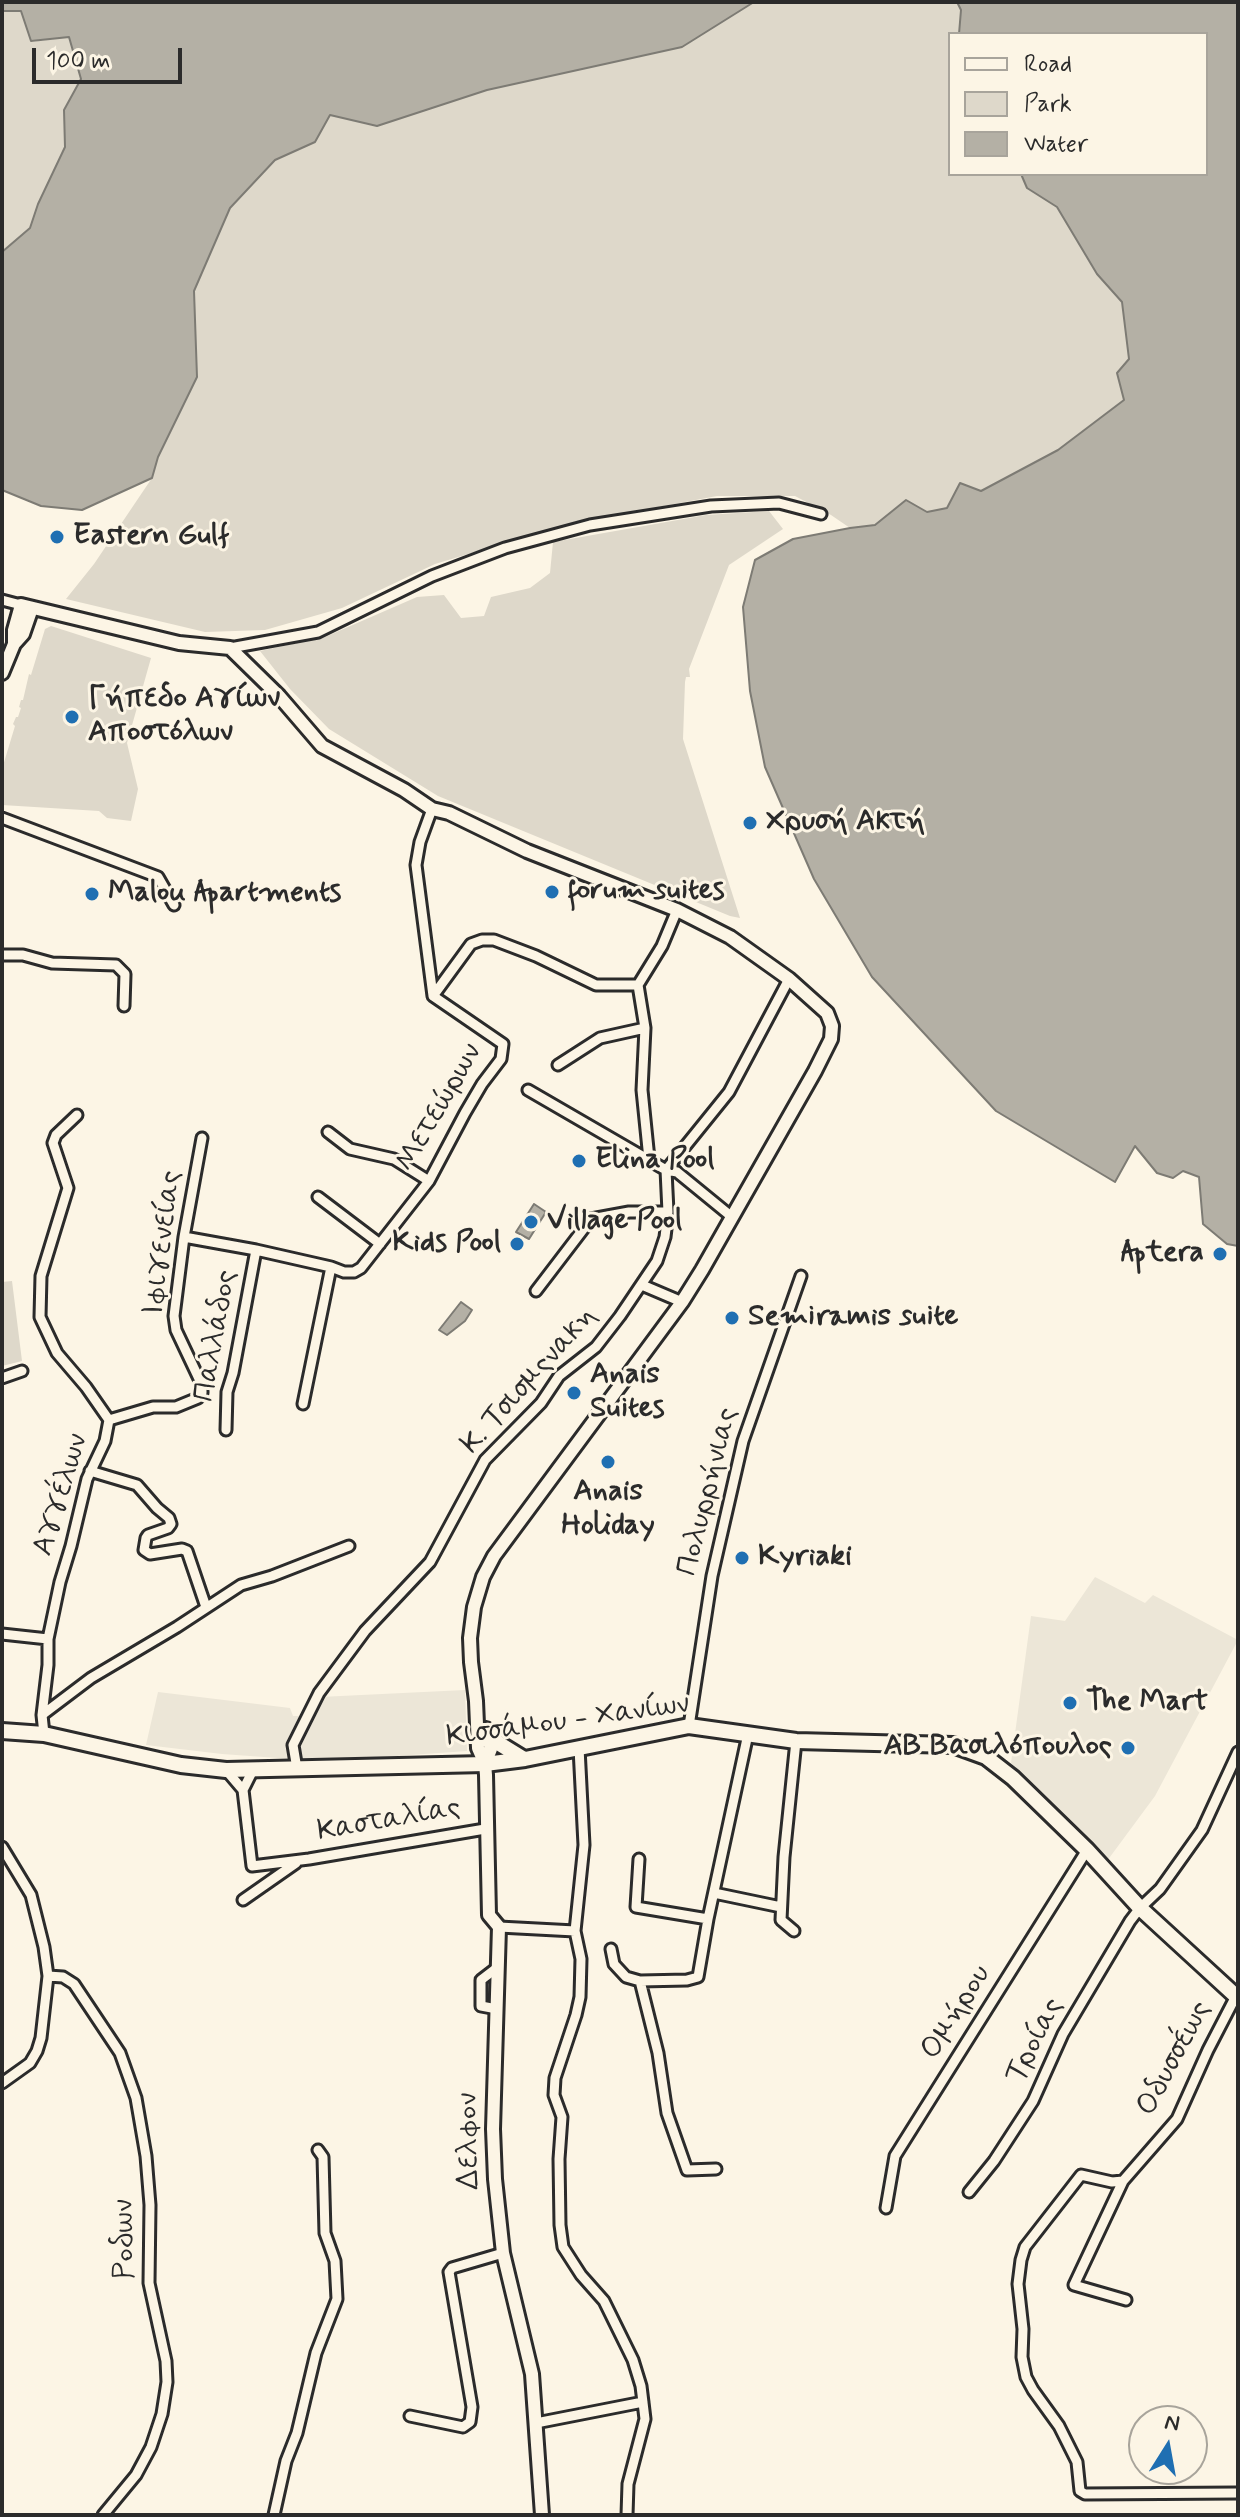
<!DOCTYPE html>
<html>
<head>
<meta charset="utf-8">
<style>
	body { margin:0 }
	#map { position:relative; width:1240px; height:2517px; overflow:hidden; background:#fcf5e5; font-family:Mynerve,sans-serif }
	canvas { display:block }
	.frame { position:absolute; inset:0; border:4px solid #2b2b2b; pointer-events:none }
	.legend { position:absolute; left:948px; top:32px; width:260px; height:144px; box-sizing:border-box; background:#fcf5e5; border:2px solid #a8a49b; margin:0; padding:10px 14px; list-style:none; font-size:24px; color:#2b2b2b }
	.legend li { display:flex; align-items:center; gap:16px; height:40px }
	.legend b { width:40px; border:2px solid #a8a49b }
	.north { position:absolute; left:1128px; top:2405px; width:80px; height:80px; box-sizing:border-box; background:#fcf5e5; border:2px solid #a8a49b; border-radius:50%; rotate:11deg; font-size:22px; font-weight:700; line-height:32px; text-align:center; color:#2b2b2b }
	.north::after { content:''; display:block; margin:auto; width:28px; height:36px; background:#1f6fb2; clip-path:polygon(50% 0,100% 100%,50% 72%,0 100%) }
	.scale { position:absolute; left:32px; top:48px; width:150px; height:36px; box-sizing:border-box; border:4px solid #2b2b2b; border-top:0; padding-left:10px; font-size:24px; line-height:28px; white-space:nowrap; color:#2b2b2b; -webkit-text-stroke:6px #fcf5e5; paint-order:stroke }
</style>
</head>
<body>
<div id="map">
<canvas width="1240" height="2517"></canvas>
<div class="frame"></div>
<ul class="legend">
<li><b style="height:10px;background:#fcf5e5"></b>Road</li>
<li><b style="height:22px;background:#ded8ca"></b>Park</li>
<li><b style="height:22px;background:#b4b0a5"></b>Water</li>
</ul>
<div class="north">N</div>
<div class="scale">100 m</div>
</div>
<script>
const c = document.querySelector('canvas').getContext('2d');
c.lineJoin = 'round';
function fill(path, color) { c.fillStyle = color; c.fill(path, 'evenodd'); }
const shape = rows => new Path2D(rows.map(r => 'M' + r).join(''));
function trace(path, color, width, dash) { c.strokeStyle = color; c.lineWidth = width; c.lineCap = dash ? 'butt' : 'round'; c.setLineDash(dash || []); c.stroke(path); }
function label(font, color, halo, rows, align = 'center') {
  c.font = font + ' Mynerve,sans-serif'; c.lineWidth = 6; c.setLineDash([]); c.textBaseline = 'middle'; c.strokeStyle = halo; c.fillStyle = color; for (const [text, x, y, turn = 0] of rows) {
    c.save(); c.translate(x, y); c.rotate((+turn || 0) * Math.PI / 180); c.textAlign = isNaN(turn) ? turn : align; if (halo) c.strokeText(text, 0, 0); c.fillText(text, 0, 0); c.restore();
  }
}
fill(shape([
	[1095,1577,1145,1603,1153,1595,1238,1640,1155,1796,1107,1861,1011,1763,1031,1616,1065,1621],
	[465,1690,467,1751,368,1758,306,1760,222,1754,146,1745,158,1692,290,1708,293,1716,307,1716,320,1697]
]), '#ece6d7');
fill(shape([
	[754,2,957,2,961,10,959,34,950,34,950,174,1021,174,1027,188,1057,207,1097,274,1122,302,1129,359,1117,374,1124,400,1058,450,980,491,960,483,947,508,927,512,906,500,876,525,850,528,831,515,795,496,717,496,568,524,435,564,342,608,265,630,205,632,66,599,94,564,152,478,158,457,197,377,194,291,230,208,275,160,315,142,330,114,377,126,487,90,682,47],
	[2,11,21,11,31,42,69,37,81,79,64,110,65,147,38,204,30,228,2,252],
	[769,511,783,529,729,565,689,669,690,677,686,677,685,682,683,739,740,918,730,916,438,796,329,729,290,689,260,651,325,637,417,597,444,595,461,618,484,616,491,597,530,588,550,573,553,542,706,515],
	[51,626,151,658,127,743,138,789,131,821,107,818,99,811,2,805,2,769,15,726,13,724,16,717,18,717,21,708,19,707,21,700,23,700,29,674,31,675,45,629],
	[12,1281,22,1361,2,1366,2,1282]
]), '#ded8ca');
const water = shape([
	[2,2,754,2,682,47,487,90,377,126,330,115,315,142,275,160,230,208,194,291,197,377,158,457,152,478,82,510,41,506,2,490,2,252,30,228,38,204,65,147,64,110,81,79,69,37,31,41,21,11,2,11,2,2],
	[957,2,1238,2,1238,1246,1227,1244,1203,1224,1199,1177,1183,1171,1173,1178,1157,1173,1135,1146,1115,1182,996,1111,872,977,814,879,765,767,750,691,743,607,755,560,793,539,850,528,875,525,906,500,927,512,947,508,960,483,981,491,1058,450,1124,400,1117,373,1129,359,1122,302,1097,274,1057,207,1027,188,1021,174,1206,174,1206,34,959,34,961,10,957,2],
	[534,1204,546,1212,529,1239,516,1232,534,1204],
	[461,1302,472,1310,465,1321,447,1335,439,1330,461,1302]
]);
fill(water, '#b4b0a5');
trace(water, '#7d7b74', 2);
const street = shape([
	[2,600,21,605],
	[230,648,318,632,432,576,505,548,590,525,711,506,779,503,821,514],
	[2,818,158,877,174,905],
	[2,955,23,955,52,963,116,965,125,974,124,1006],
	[433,996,471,944,482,940,494,940,536,956,596,985,638,985],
	[558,1065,600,1038,645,1028],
	[528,1090,666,1170,677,1172,732,1217],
	[328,1132,350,1149,394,1159,429,1181],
	[649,1159,642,1090,645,1028,638,985,662,946,677,910],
	[666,1170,729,1092,789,979],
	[318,1197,380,1244],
	[184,1237,256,1250,331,1267,344,1272,354,1272,361,1268,429,1181,465,1113,482,1084,501,1059,503,1044,433,996,416,865,420,842,432,809],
	[642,1285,682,1302],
	[536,1291,591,1219,629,1212,668,1212],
	[2,1378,22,1371],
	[303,1404,331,1267],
	[109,1420,153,1407,176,1407,198,1398,202,1393,202,1385,176,1330,174,1316,184,1237,202,1138],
	[226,1430,227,1392,233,1373,256,1250],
	[90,1471,137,1485,157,1508,169,1518,171,1524,168,1528,148,1535,146,1538,144,1550,150,1554,182,1549,187,1551,206,1607],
	[2,1634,48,1639],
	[42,1715,91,1678,177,1627,241,1585,272,1576,349,1546],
	[689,1726,712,1576,743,1441,801,1276],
	[44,1734,42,1715,48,1665,48,1639,60,1582,71,1546,87,1479,105,1441,109,1420,86,1387,57,1353,40,1317,41,1276,68,1188,53,1143,56,1135,77,1115],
	[579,1748,584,1845,575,1931,581,1959,580,1997,576,2015,555,2078,554,2095,562,2117,559,2159,560,2225,563,2247,581,2275,604,2301,633,2360,641,2386,645,2419,628,2484,627,2515],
	[297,1769,293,1745,319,1693,365,1631,430,1562,485,1460,541,1403,559,1376,596,1347,620,1316,657,1261,665,1237,668,1212,666,1170],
	[226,1770,243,1790],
	[253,1770,243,1790,252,1866,309,1859,485,1829],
	[2,1847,31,1895,44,1947,48,1976],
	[639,1859,636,1907,708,1919],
	[714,1893,781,1907],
	[243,1900,296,1863],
	[499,1927,575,1931],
	[794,1931,781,1920,784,1857,796,1741],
	[611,1949,614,1964,626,1977,640,1981,687,1980,698,1977,708,1919,748,1734],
	[640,1981,658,2053,667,2113,687,2170,716,2169],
	[497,2009,481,2006,481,1980,498,1967],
	[2,2083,30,2063,37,2051,41,2038,48,1976,63,1977,74,1984,120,2053,136,2098,146,2156,150,2205,149,2283,166,2361,167,2382,162,2414,151,2447,136,2475,103,2515],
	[1123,2181,1112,2182,1081,2175,1025,2247,1021,2260,1018,2284,1023,2329,1022,2357,1026,2377,1033,2390,1059,2426,1077,2462,1080,2491,1085,2494,1238,2493],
	[969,2192,994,2161,1033,2101,1063,2034,1130,1921,1140,1908,1160,1889,1202,1830,1238,1752],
	[886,2208,895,2156,1087,1850],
	[1126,2300,1074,2285,1123,2181,1177,2119,1208,2050,1236,1996],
	[410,2416,463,2427,470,2422,472,2407,449,2272,452,2268,503,2253],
	[536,2423,643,2402],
	[274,2515,286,2461,297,2433,316,2353,337,2299,335,2261,325,2233,323,2157,318,2150]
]);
const secondary = shape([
	[14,644,14,630,21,605,179,643,230,648,279,696,322,746,404,790,432,809,449,813,527,851,677,910,730,937,789,979,827,1013,832,1026,831,1039,815,1071,702,1270,682,1302,494,1556,483,1577,474,1607,470,1638,471,1662,476,1701,478,1748,485,1764,486,1775,489,1915,499,1927,493,2129,495,2179,503,2253,532,2374,542,2515],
	[2,673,14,644,23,634,32,608],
	[485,1764,491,1749,486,1730]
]);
const primary = shape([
	[486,1730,498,1743,524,1759],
	[2,1731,44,1734,181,1765,226,1770,485,1764,525,1759,689,1726,796,1741,953,1745,986,1757,1013,1778,1087,1850,1140,1908,1238,1998]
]);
trace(street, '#2b2b2b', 15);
trace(secondary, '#2b2b2b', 18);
trace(primary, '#2b2b2b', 20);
trace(street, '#fcf5e5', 9);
trace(secondary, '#fcf5e5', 12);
trace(primary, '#fcf5e5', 14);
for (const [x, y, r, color] of [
	[57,537,8,"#1f6fb2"],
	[72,717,8,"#1f6fb2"],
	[750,823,8,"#1f6fb2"],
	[552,892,8,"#1f6fb2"],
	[92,894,8,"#1f6fb2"],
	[579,1161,8,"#1f6fb2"],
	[531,1222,8,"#1f6fb2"],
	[517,1244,8,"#1f6fb2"],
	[1220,1254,8,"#1f6fb2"],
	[732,1318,8,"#1f6fb2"],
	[574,1393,8,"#1f6fb2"],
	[608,1462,8,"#1f6fb2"],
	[742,1558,8,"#1f6fb2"],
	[1070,1703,8,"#1f6fb2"],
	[1128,1748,8,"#1f6fb2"]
]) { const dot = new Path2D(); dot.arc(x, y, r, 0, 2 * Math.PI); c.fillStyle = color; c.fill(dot); trace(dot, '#fcf5e5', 3); }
label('bold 30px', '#2b2b2b', '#fcf5e5', [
	["Eastern Gulf",73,537],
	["Γήπεδο Αγίων",88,700],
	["Αποστόλων",88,734],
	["Χρυσή Ακτή",766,823],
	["forum suites",568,892],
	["Malou Apartments",108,894],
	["Elina Pool",595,1161],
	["Village Pool",547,1222],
	["Kids Pool",501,1244,"right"],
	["Aptera",1204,1254,"right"],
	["Semiramis suite",748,1318],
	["Anais",590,1376],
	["Suites",590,1410],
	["Anais",608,1493,"center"],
	["Holiday",608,1527,"center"],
	["Kyriaki",758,1558],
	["The Mart",1086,1703],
	["ΑΒ Βασιλόπουλος",1112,1748,"right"]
], 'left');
label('30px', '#2b2b2b', '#fcf5e5', [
	["Μετεώρων",440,1108,-60],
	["Ιφιγενείας",164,1243,-83],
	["Παλλάδος",217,1336,-80],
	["Κ. Τσισμςνακη",530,1381,-48],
	["Πολυρρήνιας",709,1492,-76],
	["Αγγέλων",62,1495,-73],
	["Κισσάμου - Χανίων",568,1722,-8],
	["Κασταλίας",389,1821,-10],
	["Ομήρου",957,2013,-58],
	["Τροίας",1036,2041,-63],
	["Οδυσσέως",1175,2059,-62],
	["Δελφον",470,2141,-91],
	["Ροδων",126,2239,-91]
]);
</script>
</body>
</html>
